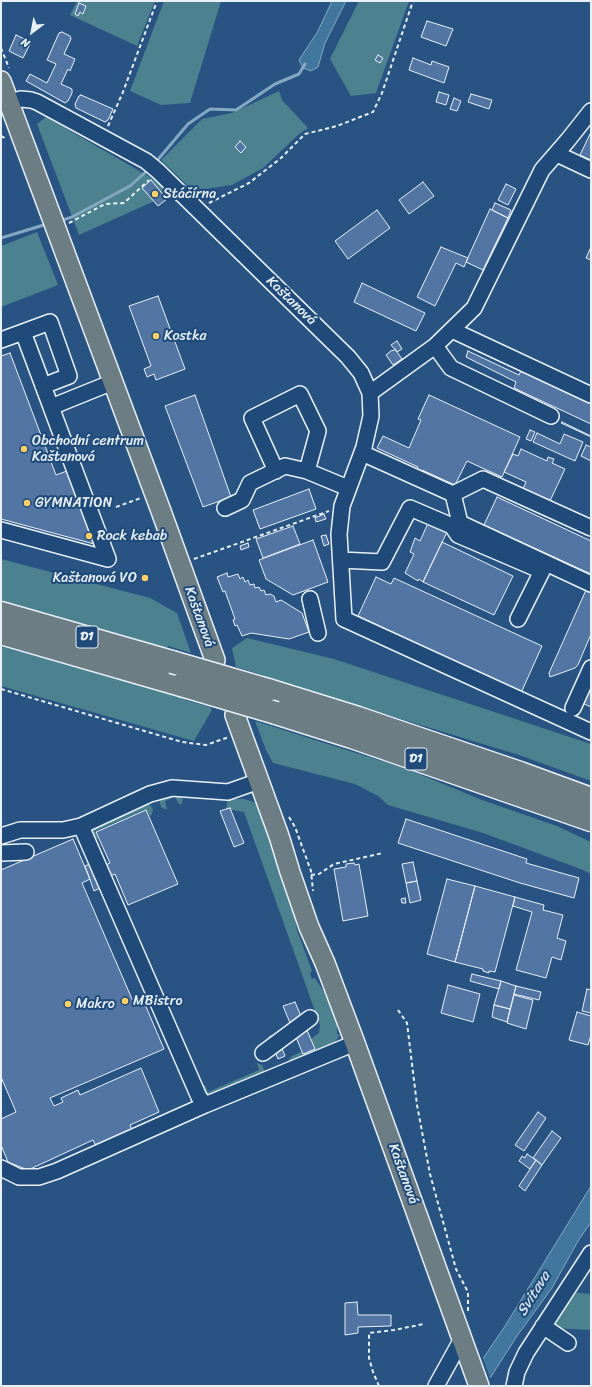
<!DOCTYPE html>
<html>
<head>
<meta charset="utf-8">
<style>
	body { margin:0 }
	#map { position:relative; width:592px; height:1387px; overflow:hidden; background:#295382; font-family:Sriracha,sans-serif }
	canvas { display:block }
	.frame { position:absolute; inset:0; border:2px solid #e8f1f8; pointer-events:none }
	.north { position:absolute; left:12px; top:12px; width:40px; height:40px; -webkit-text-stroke:3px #1f4a7a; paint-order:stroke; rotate:212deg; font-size:11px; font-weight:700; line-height:16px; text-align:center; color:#e8f1f8 }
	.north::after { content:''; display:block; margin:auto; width:14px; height:18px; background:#e8f1f8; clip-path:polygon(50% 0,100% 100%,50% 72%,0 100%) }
</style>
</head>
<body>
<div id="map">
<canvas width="592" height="1387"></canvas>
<div class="frame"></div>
<div class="north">N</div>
</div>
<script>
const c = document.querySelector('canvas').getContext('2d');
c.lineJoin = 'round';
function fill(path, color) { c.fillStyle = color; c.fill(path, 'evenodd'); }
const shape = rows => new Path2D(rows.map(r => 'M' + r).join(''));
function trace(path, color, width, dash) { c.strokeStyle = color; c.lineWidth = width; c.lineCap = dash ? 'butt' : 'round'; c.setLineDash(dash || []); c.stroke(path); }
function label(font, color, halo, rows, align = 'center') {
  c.font = font + ' Sriracha,sans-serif'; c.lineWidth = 4; c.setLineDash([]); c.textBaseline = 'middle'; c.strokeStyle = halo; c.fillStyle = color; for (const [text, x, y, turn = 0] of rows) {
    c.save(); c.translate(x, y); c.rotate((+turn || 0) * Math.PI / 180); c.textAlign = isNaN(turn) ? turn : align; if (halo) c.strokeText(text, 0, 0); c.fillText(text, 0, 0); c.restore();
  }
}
fill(shape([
	[77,1,155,1,137,46,70,15],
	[164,1,221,1,190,103,161,105,130,91],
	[359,1,409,1,376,93,351,96,330,59],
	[279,91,282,100,308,128,298,135,263,168,232,185,193,191,161,160,202,119,232,113],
	[46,117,155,180,170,194,79,235,37,124],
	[37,232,58,285,1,307,1,246],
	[1,559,150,598,177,613,191,653,168,646,167,648,1,602],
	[247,638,334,659,591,744,591,781,519,755,263,677,263,675,236,667,232,648],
	[1,646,186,697,185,700,210,707,212,710,194,741,1,686],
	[255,721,407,769,482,800,557,826,591,842,591,874,583,870,483,833,388,805,378,796,355,784,273,763,266,750],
	[168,795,220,799,244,799,257,803,292,898,297,930,312,971,310,973,312,979,315,978,329,1000,337,1022,337,1034,340,1035,334,1043,285,1065,292,1056,314,1046,311,1039,319,1033,320,1025,244,812,226,809,227,801,183,796,182,804,179,804,175,797,165,801,167,809,164,809,161,807,159,799],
	[145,804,148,804,151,806,153,810,152,814,150,816,146,809,95,831,98,839,94,839,90,828],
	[257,1063,262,1065,265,1072,206,1097,202,1087,205,1085,208,1092,259,1070],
	[568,1292,591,1294,591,1330,552,1328]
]), '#4c818f');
const water = shape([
	[332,1,346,1,325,43,318,67,311,71,303,68,299,60,318,31,332,1],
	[591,1186,591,1222,578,1241,552,1288,517,1336,485,1386,468,1386,480,1363,505,1326,591,1186]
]);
fill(water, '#41779e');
trace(water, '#84a8c2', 1);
fill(shape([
	[482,1356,491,1380,487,1386,466,1386]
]), '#295382');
trace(shape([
	[155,163,188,124,210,109,236,110,275,84,299,74,305,64],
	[60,221,72,217,130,186,148,170],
	[1,238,47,224]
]), '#84a8c2', 3);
const building = shape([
	[79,3,86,6,83,14,80,12,78,16,75,14,79,3],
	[427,21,453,29,446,46,421,37,427,21],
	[62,32,70,36,71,39,64,54,75,59,70,71,68,69,61,84,72,89,72,93,68,101,65,103,26,81,30,74,47,83,56,64,47,60,59,33,62,32],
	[16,35,31,42,23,58,9,51,16,35],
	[378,55,383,58,380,63,375,60,378,55],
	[413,58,431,65,432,61,449,67,444,83,409,70,413,58],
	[439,92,449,95,446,105,436,102,439,92],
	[471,94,492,100,489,109,468,102,471,94],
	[81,95,113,109,108,120,105,122,76,108,75,104,79,96,81,95],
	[454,98,461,101,457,111,450,109,454,98],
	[591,132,591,160,580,155,591,132],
	[240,141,246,147,241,153,235,147,240,141],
	[151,180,167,199,158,206,142,188,151,180],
	[423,182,434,196,409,214,399,200,423,182],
	[506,184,516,189,508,205,498,200,506,184],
	[495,203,511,210,508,218,492,210,495,203],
	[490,209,508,218,483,270,466,262,490,209],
	[377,210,390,228,348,259,335,241,377,210],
	[441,247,468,258,464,267,456,263,435,306,417,297,441,247],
	[591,247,591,260,586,258,591,247],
	[362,283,425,313,416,331,354,302,362,283],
	[158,296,185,369,156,380,154,374,147,377,144,369,151,366,129,306,158,296],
	[397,341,402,349,397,352,391,345,397,341],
	[395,349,402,359,393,365,386,355,392,350,393,351,395,349],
	[468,351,519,375,522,369,591,401,591,424,514,388,516,382,466,357,468,351],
	[10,353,56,475,67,471,94,544,1,519,1,356,10,353],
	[195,395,231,497,203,507,165,406,195,395],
	[429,395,520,437,502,477,467,461,455,485,422,470,422,471,417,469,418,467,377,448,383,436,409,448,421,420,418,419,429,395],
	[562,422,591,436,591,437,561,423,562,422],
	[530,430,535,432,531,441,526,439,530,430],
	[537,433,560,444,564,434,583,442,575,461,533,442,537,433],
	[586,445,591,447,591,461,581,456,586,445],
	[521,449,547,461,548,457,554,459,552,463,565,469,550,501,523,489,526,482,504,472,513,454,518,456,521,449],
	[309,489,316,509,260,529,253,510,309,489],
	[497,497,591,541,591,574,484,525,497,497],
	[324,514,326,519,316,522,315,518,324,514],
	[429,521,448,530,423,582,419,579,418,581,405,573,414,554,410,552,415,538,420,541,429,521],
	[293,526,300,544,263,558,256,539,293,526],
	[326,535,329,544,324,546,321,536,326,535],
	[313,540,328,582,293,595,266,579,259,560,313,540],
	[442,542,513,576,494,615,423,582,442,542],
	[248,543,249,547,241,550,240,546,248,543],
	[227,573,228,577,238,574,240,579,243,577,245,582,248,580,250,585,254,584,255,588,259,587,261,591,264,590,266,595,270,594,274,596,276,602,281,600,302,613,309,632,289,639,251,633,242,636,237,625,235,626,233,620,235,619,225,591,223,592,217,577,227,573],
	[142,575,148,577,147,581,141,579,142,575],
	[376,577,391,584,394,578,542,646,521,693,358,616,376,577],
	[588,589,591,589,591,634,578,665,575,668,550,677,549,673,586,590,588,589],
	[591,685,591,707,582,703,591,685],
	[230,808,244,843,234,847,220,811,230,808],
	[146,810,178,884,128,905,115,874,99,881,102,887,94,891,85,866,92,863,95,870,110,863,96,832,146,810],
	[406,819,527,859,526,863,579,878,574,898,520,883,398,843,406,819],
	[73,839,90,879,82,883,135,1006,144,1002,164,1049,50,1098,54,1106,63,1102,61,1098,78,1090,80,1095,141,1068,159,1112,130,1125,133,1132,97,1148,93,1140,28,1170,8,1162,1,1145,1,1119,16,1112,1,1077,1,870,73,839],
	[413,862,417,881,406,883,402,864,413,862],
	[354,863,355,865,359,864,368,916,343,921,334,869,346,867,346,864,354,863],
	[447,879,475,886,455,962,427,954,447,879],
	[417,881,421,900,410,903,406,883,417,881],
	[475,886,515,897,495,972,489,971,489,973,483,971,483,969,455,962,475,886],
	[515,897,544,905,543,910,563,915,557,938,566,941,561,960,552,957,546,978,516,970,532,912,513,906,515,897],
	[405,898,406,903,402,903,401,899,405,898],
	[472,974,501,981,499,989,470,981,472,974],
	[501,981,516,986,510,1009,494,1005,501,981],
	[448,985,480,994,473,1022,441,1013,448,985],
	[516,986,541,992,539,1000,514,994,516,986],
	[587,989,591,990,591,1013,582,1011,587,989],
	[514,995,533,1000,526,1029,507,1023,514,995],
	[295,1002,315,1049,303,1054,283,1006,295,1002],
	[494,1005,510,1009,507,1022,492,1017,494,1005],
	[577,1012,591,1016,591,1035,588,1045,569,1040,577,1012],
	[276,1034,285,1056,278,1059,269,1037,276,1034],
	[538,1112,546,1118,524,1151,515,1145,538,1112],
	[552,1131,561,1138,542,1165,533,1158,552,1131],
	[527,1154,536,1160,530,1169,519,1161,522,1156,525,1158,527,1154],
	[536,1160,542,1165,525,1191,519,1186,536,1160],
	[357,1302,358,1315,391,1315,391,1326,358,1327,358,1333,345,1335,345,1303,357,1302]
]);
fill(building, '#5275a4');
trace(building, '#e8f1f8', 1);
const minor = shape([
	[9,102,21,99,31,100,37,102,146,161,158,171,348,357,361,373,370,393,371,416,364,447,342,506,339,534,344,619,591,732],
	[557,154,591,170],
	[452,330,591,395],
	[23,332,50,322,69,376,43,386],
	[1,340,23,332,51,407,113,382],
	[435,346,451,368,551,416],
	[370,393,435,346,474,308,542,170,568,140,591,111],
	[362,453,453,494,483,479,591,528],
	[276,471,252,418,300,394,318,431,307,471,348,488],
	[453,494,460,523,591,584],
	[225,508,242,500,250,483,285,466,307,471],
	[1,530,108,559,51,407],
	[341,560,382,562,410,508,452,526,458,535,542,571,518,619],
	[310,599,318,633],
	[573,708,591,668],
	[81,826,199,1097,205,1105,355,1043],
	[1,836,20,830,63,830,81,826,150,794,172,788,228,792,259,781],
	[1,853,26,852],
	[263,1053,310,1018],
	[1,1168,19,1177,39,1177,57,1171,205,1105],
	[543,1326,568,1343],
	[436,1386,462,1339],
	[514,1386,517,1372,526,1353,591,1253]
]);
const major = shape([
	[1,81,161,511,215,660],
	[235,715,279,836,290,872,309,927,325,963,355,1043,479,1386]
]);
const highway = shape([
	[1,613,172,662],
	[1,633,181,685],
	[268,690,358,718,520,773,591,799],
	[276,713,352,737,591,820]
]);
trace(minor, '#e8f1f8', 18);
trace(major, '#e8f1f8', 22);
trace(highway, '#e8f1f8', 25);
trace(shape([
	[1,48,9,68],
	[108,126,123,92,157,1],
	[1,136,7,139],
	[209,203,249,183,281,158,305,134,337,126,373,112,382,93,413,1],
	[69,223,105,204,124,203,149,180],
	[116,507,141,498],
	[194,559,329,511],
	[1,689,182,742,206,745,229,737],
	[289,817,295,827,311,871,313,891],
	[311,875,319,874,334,864,383,853],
	[398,1010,407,1023,417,1105,430,1174,456,1269,468,1292,468,1311],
	[379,1386,373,1372,369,1358,369,1333,394,1330,424,1324]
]), '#e8f1f8', 2, [4, 3]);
trace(minor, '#1f4a7a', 15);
trace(major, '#6d7d84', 19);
trace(highway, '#6d7d84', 22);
const highwayBridge = shape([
	[172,662,268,690],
	[181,685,276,713]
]);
trace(highwayBridge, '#e8f1f8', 25, []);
trace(highwayBridge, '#6d7d84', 22);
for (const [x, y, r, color] of [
	[155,194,4,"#ffd166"],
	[156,336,4,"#ffd166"],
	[24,449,4,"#ffd166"],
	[27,503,4,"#ffd166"],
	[89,536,4,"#ffd166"],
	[145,578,4,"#ffd166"],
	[125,1001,4,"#ffd166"],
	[68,1004,4,"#ffd166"]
]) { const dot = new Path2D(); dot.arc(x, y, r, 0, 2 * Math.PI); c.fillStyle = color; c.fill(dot); trace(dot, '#1f4a7a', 1.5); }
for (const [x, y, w] of [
	[87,637,22],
	[416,759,22]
]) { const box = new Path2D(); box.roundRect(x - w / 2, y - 11, w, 22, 3); c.fillStyle = '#1f4a7a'; c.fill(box); trace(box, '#e8f1f8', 1); }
label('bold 13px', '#e8f1f8', null, [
	["D1",87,637],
	["D1",416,759]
]);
label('14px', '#e8f1f8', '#1f4a7a', [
	["Stáčírna",163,194],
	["Kostka",164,336],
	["Obchodní centrum",32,441],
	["Kaštanová",32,457],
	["GYMNATION",35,503],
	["Rock kebab",97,536],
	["Kaštanová VO",137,578,"right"],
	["MBistro",133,1001],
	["Makro",76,1004]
], 'left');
label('14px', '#e8f1f8', '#1f4a7a', [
	["Kaštanová",291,301,44],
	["Kaštanová",199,617,70],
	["Kaštanová",403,1174,70]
]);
label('italic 15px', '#cfdfea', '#1f4a7a', [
	["Svitava",534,1294,-58]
]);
</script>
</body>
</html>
